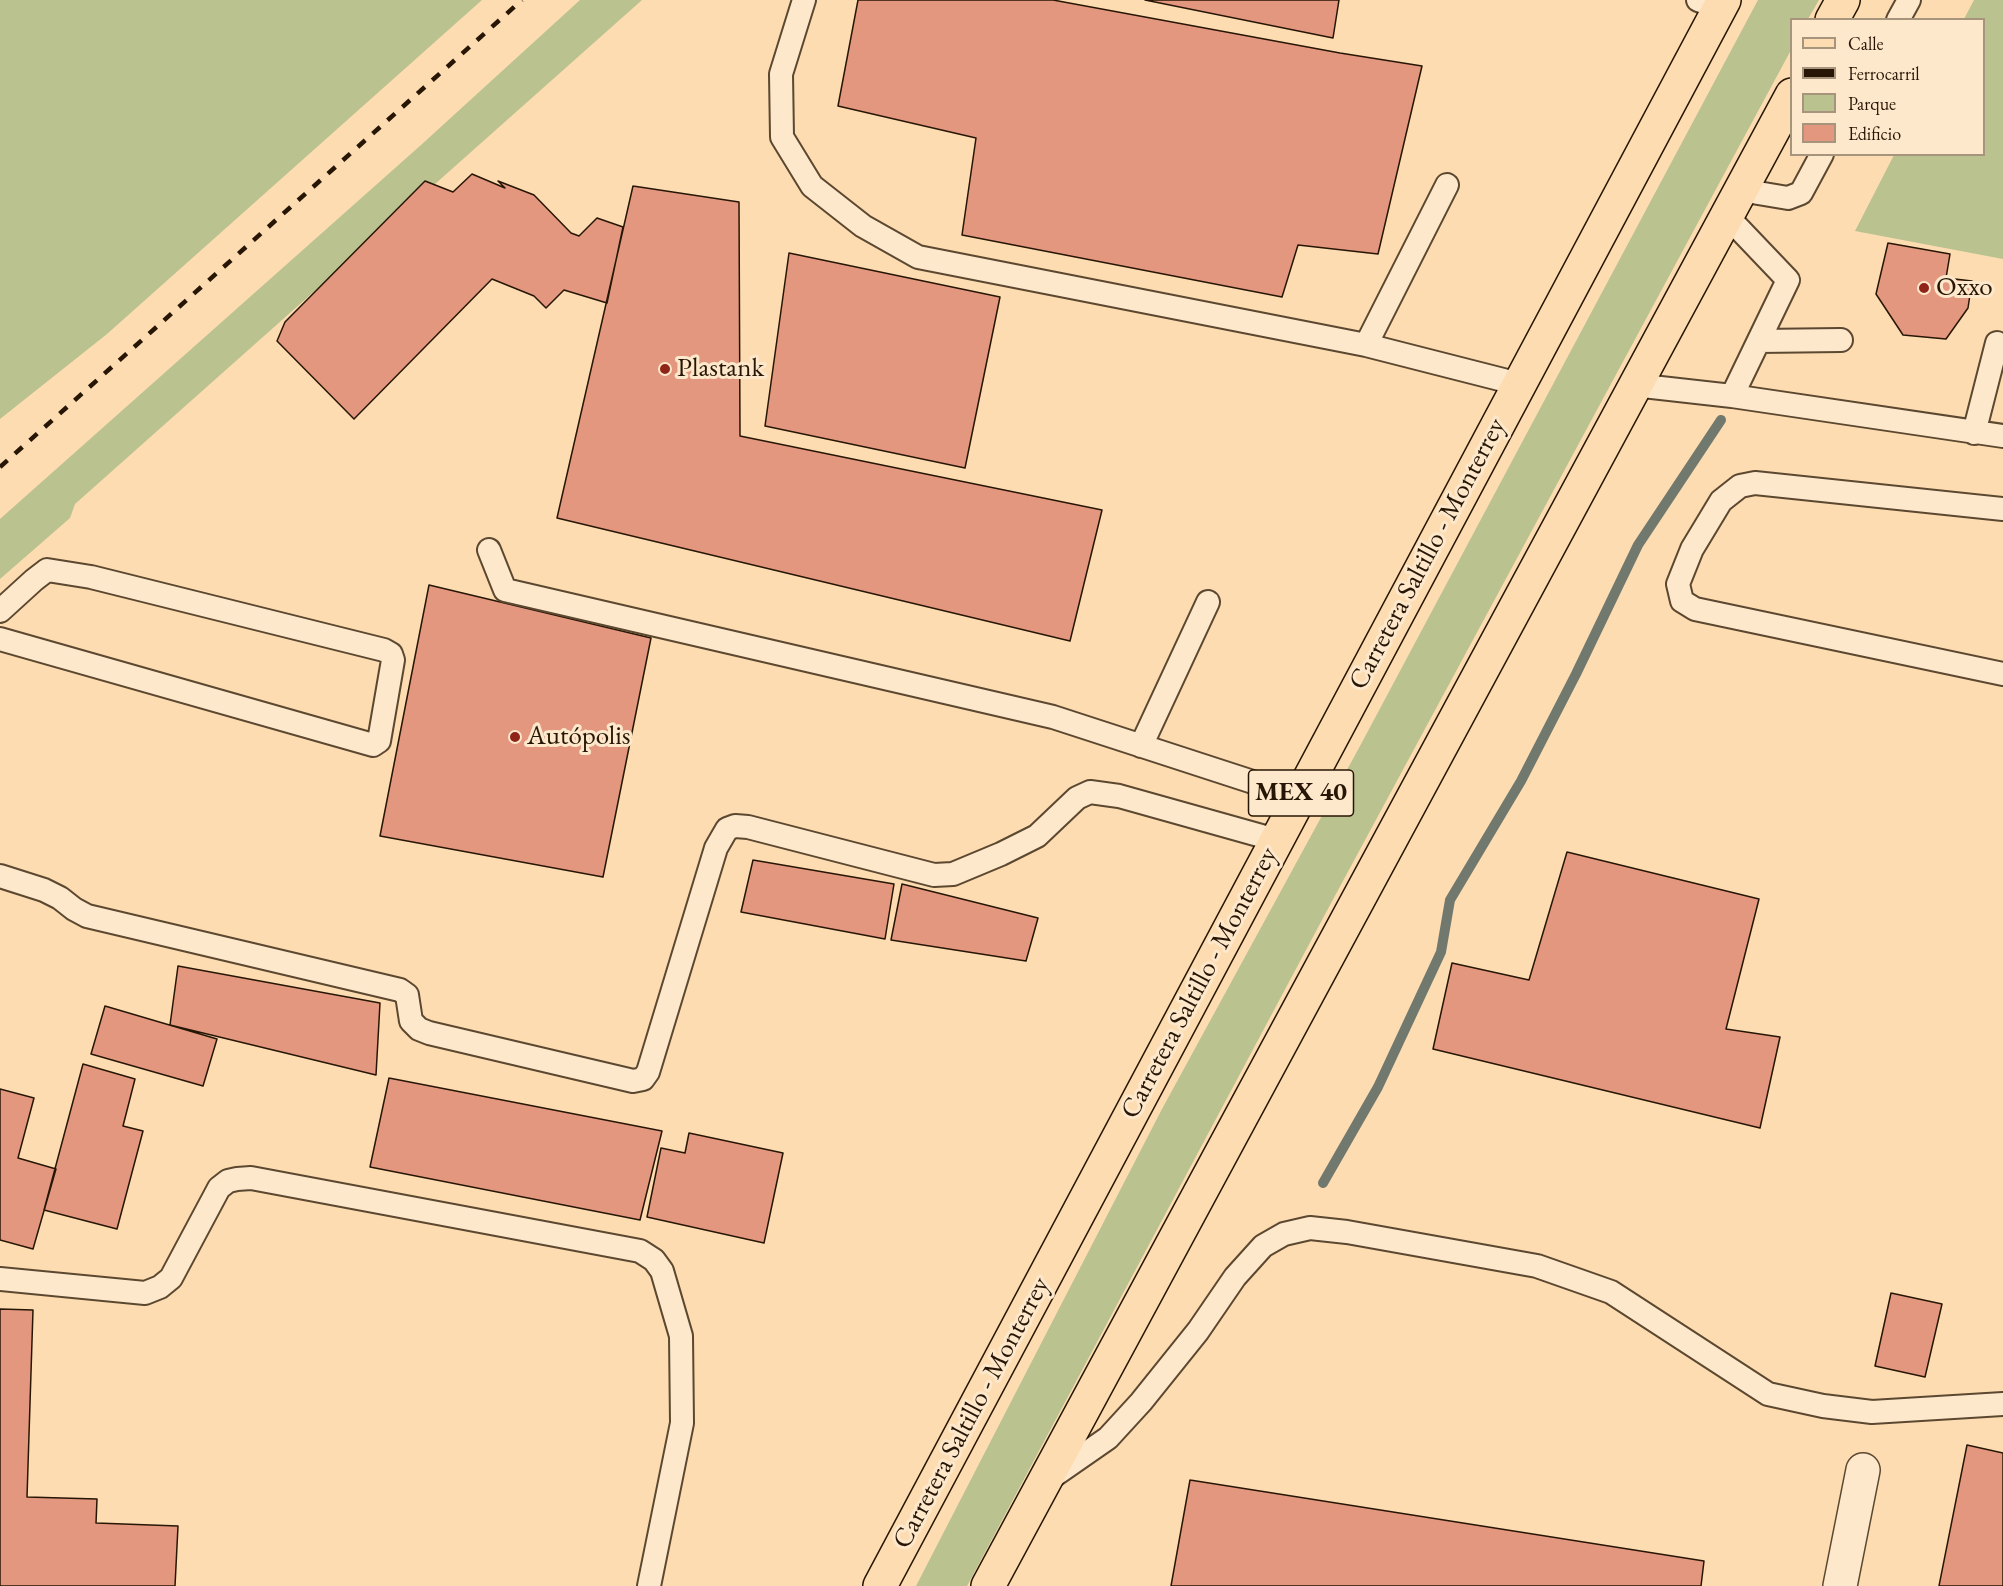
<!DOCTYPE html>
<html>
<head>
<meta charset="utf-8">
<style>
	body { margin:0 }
	#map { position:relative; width:2003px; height:1586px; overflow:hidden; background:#fcdcb0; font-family:"EB Garamond",serif }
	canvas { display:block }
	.legend { position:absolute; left:1790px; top:18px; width:195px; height:138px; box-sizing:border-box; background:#fde8cc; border:2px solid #a7947c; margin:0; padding:8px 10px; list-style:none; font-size:18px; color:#271605 }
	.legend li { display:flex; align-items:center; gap:12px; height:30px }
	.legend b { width:30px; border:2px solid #a7947c }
</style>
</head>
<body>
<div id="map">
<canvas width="2003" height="1586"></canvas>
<ul class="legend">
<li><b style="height:8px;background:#fcdcb0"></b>Calle</li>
<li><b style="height:8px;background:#271605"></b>Ferrocarril</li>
<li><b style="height:16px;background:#bac28f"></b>Parque</li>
<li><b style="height:16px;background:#e3977f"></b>Edificio</li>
</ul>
</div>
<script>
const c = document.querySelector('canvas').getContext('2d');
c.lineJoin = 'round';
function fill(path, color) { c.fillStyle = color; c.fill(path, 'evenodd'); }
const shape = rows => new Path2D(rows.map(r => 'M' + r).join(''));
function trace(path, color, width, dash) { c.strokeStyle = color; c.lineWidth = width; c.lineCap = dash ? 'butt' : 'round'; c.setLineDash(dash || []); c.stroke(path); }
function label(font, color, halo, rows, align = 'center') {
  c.font = font + ' "EB Garamond",serif'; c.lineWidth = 6; c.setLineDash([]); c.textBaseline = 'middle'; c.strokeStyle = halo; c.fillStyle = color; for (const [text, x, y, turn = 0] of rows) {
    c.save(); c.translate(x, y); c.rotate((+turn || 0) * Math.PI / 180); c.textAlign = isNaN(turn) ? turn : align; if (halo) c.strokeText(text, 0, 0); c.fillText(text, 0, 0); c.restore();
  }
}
fill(shape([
	[0,0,482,0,107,334,0,419],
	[580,0,642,0,75,504,70,518,0,579,0,519,421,145],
	[1758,0,1819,0,1808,19,1792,20,1791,50,1330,905,967,1586,916,1586,1162,1109,1360,746],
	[1974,0,2003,0,2003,259,1855,231,1894,155,1984,154,1984,20,1964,19]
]), '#bac28f');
trace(shape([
	[1323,1183,1378,1087,1441,952,1450,900,1521,781,1576,674,1638,545,1721,420]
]), '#71786e', 10);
const building = shape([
	[858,0,1053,0,1340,53,1422,66,1378,254,1298,245,1282,297,962,235,976,138,838,106,858,0],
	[1145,0,1339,0,1333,38,1145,0],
	[472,174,505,188,498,181,534,195,571,233,579,236,597,218,623,227,607,303,564,290,546,308,534,296,492,279,354,419,277,341,285,322,425,181,453,192,472,174],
	[633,186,739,202,740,436,1102,510,1070,641,557,518,633,186],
	[1888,243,1950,254,1946,278,1972,281,1968,308,1946,339,1903,335,1876,294,1888,243],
	[789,253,1000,297,965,468,765,426,789,253],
	[429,585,651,638,603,877,380,836,429,585],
	[1567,852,1759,899,1726,1029,1780,1037,1760,1128,1433,1049,1452,963,1529,980,1567,852],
	[753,860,894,884,885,939,741,912,753,860],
	[902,884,1038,918,1026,961,891,940,902,884],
	[178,966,380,1003,376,1075,170,1025,178,966],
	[105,1006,217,1039,203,1086,91,1054,105,1006],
	[83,1064,135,1079,123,1126,143,1131,117,1229,44,1210,83,1064],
	[389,1078,662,1131,640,1220,370,1167,389,1078],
	[0,1089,34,1098,18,1158,56,1169,33,1249,0,1240,0,1089],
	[689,1133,783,1153,764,1243,647,1217,661,1148,685,1153,689,1133],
	[1891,1293,1942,1304,1925,1377,1875,1366,1891,1293],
	[0,1309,33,1310,27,1497,97,1499,96,1523,178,1526,175,1586,0,1586,0,1309],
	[1967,1445,2003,1453,2003,1586,1939,1586,1967,1445],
	[1190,1480,1704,1561,1701,1586,1171,1586,1190,1480]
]);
fill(building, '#e3977f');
trace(building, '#271605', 1.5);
const service = shape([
	[804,0,781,74,782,137,812,186,863,226,918,257,1366,345,1519,384],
	[1698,0,1720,8],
	[1898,20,1909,0],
	[1740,190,1788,198,1801,193,1822,154],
	[1726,215,1788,280,1732,396],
	[1759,341,1841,340],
	[1366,345,1447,185],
	[1634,385,1732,396,2003,436],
	[1974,433,1997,343],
	[2003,509,1755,483,1740,486,1721,501,1692,549,1678,584,1682,601,1695,609,2003,674],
	[489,550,505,590,1053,717,1299,797],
	[0,611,34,580,47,570,91,577,384,650,391,654,393,660,379,741,373,745,0,639],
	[1141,746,1208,602],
	[0,876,44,890,60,898,74,909,87,916,400,990,407,995,411,1021,419,1029,429,1033,633,1081,643,1079,648,1072,716,848,727,829,735,826,748,827,934,875,953,874,1001,854,1037,836,1077,798,1090,792,1119,796,1276,840],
	[0,1279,145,1293,160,1287,171,1278,219,1188,228,1181,237,1179,251,1178,640,1251,654,1260,662,1271,681,1336,682,1423,649,1586],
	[1049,1479,1108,1438,1141,1402,1198,1331,1235,1277,1263,1246,1284,1234,1310,1228,1347,1232,1537,1266,1611,1292,1768,1394,1823,1406,1872,1412,2003,1404]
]);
const minor = shape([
	[1840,1586,1863,1470]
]);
const primary = shape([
	[1832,20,1843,0],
	[880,1586,1724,0],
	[988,1586,1792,95]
]);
trace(service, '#5c4830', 26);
trace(minor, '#5c4830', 36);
trace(primary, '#271605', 36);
trace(service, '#fde8cc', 22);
trace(minor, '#fde8cc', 33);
trace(primary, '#fcdcb0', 33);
trace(shape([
	[0,467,522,0]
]), '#271605', 4.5, [10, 10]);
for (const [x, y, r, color] of [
	[1924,288,6,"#8f2418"],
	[665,369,6,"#8f2418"],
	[515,737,6,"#8f2418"]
]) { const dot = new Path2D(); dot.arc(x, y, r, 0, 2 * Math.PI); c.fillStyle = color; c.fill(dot); trace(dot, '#fde8cc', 2); }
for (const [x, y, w] of [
	[1301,793,105]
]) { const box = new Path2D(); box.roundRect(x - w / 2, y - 23, w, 46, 4.5); c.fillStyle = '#fde8cc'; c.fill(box); trace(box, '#271605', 1.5); }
label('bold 26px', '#271605', null, [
	["MEX 40",1301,793]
]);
label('27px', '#271605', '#fde8cc', [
	["Oxxo",1936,288],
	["Plastank",677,369],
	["Autópolis",527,737]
], 'left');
label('27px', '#271605', '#fde8cc', [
	["Carretera Saltillo - Monterrey",1428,554,-62],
	["Carretera Saltillo - Monterrey",1200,983,-62],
	["Carretera Saltillo - Monterrey",972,1413,-62]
]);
</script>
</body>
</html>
